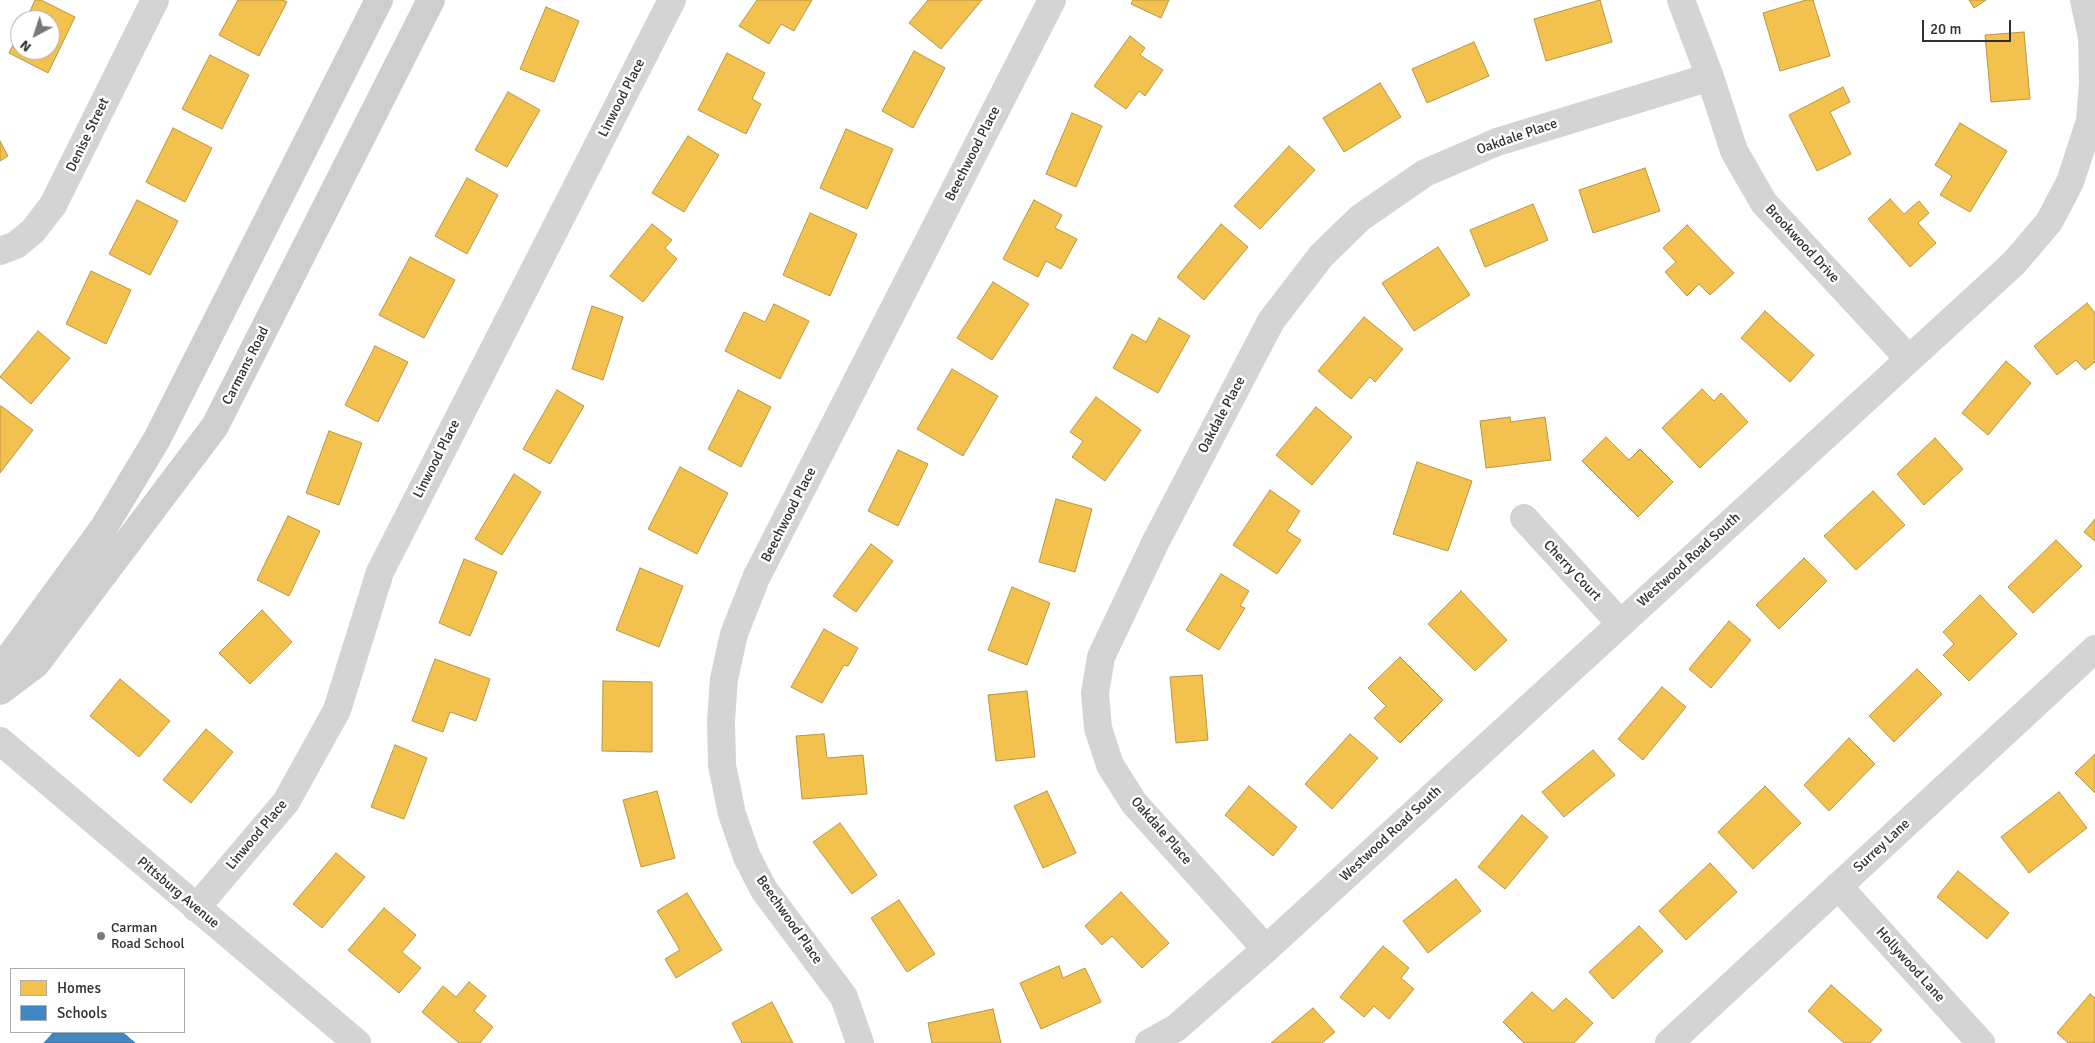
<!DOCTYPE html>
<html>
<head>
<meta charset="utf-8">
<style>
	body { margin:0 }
	#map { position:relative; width:2095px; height:1043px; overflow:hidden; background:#fff; font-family:Signika,sans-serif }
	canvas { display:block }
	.legend { position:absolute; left:10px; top:968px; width:175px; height:65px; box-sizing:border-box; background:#fff; border:1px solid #acacac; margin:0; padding:6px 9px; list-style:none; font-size:15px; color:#303030 }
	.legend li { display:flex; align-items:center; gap:10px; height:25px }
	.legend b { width:25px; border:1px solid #acacac }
	.north { position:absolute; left:10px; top:10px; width:50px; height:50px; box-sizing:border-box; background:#fff; border:1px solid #acacac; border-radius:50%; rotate:220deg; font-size:14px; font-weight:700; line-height:20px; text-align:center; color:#303030 }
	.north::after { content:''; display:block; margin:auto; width:18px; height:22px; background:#787878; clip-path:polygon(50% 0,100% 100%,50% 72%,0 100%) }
	.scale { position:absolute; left:1922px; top:20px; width:89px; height:22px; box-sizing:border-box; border:2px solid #303030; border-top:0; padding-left:6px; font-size:15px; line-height:18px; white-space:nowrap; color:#303030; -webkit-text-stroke:4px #fff; paint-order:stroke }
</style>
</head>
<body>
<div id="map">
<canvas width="2095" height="1043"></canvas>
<ul class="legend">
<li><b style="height:14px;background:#f2c14e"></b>Homes</li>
<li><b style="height:14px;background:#3f88c5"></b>Schools</li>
</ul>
<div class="north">N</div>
<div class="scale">20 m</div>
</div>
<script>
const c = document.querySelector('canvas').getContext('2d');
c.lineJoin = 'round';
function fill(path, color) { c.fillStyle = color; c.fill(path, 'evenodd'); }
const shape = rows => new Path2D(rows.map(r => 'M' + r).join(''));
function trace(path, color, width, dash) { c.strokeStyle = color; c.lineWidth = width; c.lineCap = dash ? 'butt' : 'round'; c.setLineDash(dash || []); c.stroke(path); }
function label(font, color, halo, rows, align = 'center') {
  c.font = font + ' Signika,sans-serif'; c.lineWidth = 5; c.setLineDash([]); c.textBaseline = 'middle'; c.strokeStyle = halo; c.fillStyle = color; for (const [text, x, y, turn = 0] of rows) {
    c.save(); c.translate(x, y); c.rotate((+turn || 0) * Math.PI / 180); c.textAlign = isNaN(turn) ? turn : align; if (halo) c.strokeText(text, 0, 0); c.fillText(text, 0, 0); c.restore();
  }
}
const homes = shape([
	[35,0,41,0,75,17,48,73,9,53,20,31,20,50,50,50,50,20,26,20,35,0],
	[238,0,283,0,287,2,259,56,219,35,238,0],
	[757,0,812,0,794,31,781,24,769,44,739,26,757,0],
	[928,0,982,0,941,49,909,23,928,0],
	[1133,0,1169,0,1161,18,1131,4,1133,0],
	[1600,0,1612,42,1546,61,1534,19,1600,0],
	[1806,0,1813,0,1830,56,1780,71,1763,13,1806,0],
	[1969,0,1986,0,1974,8,1969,0],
	[546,7,579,21,554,82,520,69,546,7],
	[2024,32,2030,99,1991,102,1985,35,2024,32],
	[1130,36,1145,48,1140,55,1163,70,1145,96,1139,91,1126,109,1094,86,1130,36],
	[1474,42,1489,76,1427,103,1412,69,1474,42],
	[914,51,945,68,913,128,882,111,914,51],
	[727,53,765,73,752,99,761,104,746,134,698,110,727,53],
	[210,55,249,75,222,129,182,109,210,55],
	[1380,83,1401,117,1344,152,1323,118,1380,83],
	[1843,87,1850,102,1830,112,1851,154,1817,171,1789,115,1843,87],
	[508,92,540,110,507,167,475,150,508,92],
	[1072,113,1102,126,1076,187,1046,174,1072,113],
	[1960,123,2007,151,1970,212,1940,195,1952,176,1935,165,1960,123],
	[173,128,212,148,185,202,146,182,173,128],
	[846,129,893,149,867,209,820,188,846,129],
	[688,136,719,155,684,212,652,193,688,136],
	[0,141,8,156,0,161,0,141],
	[1289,146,1315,170,1260,229,1234,206,1289,146],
	[1645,168,1660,211,1593,233,1579,190,1645,168],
	[467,178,498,195,467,254,435,236,467,178],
	[1890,199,1904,214,1919,201,1929,213,1918,223,1936,243,1910,267,1868,219,1890,199],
	[137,200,178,221,150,275,109,254,137,200],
	[1034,200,1062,215,1055,228,1077,239,1061,269,1046,261,1038,277,1003,259,1034,200],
	[1533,204,1548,240,1485,267,1470,230,1533,204],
	[810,213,857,234,830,296,783,275,810,213],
	[652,224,672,240,665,248,677,259,643,302,610,276,652,224],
	[1221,224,1248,247,1204,300,1177,277,1221,224],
	[1687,225,1734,273,1710,295,1699,284,1687,296,1665,272,1676,262,1663,248,1687,225],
	[1438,247,1470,295,1414,331,1382,283,1438,247],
	[410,257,455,280,424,338,379,315,410,257],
	[91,271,131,290,106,344,66,324,91,271],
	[993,282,1029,304,992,360,957,338,993,282],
	[2087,303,2095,313,2095,362,2085,370,2076,360,2057,375,2034,346,2087,303],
	[774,304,809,321,780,379,725,351,744,312,765,322,774,304],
	[592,306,623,317,603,380,572,369,592,306],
	[1765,311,1814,355,1790,382,1741,338,1765,311],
	[1364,317,1403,349,1375,382,1370,377,1351,399,1318,371,1364,317],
	[1159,318,1190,336,1158,393,1113,368,1132,334,1146,342,1159,318],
	[38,331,70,358,31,404,0,377,38,331],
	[375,346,408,362,378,422,345,405,375,346],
	[2006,361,2031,383,1988,435,1962,413,2006,361],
	[952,369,998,396,963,456,917,429,952,369],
	[1702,389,1714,401,1721,393,1748,422,1700,468,1662,428,1702,389],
	[557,390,584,406,550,464,523,449,557,390],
	[738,390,771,407,741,467,708,449,738,390],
	[1096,397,1141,430,1105,481,1072,457,1083,441,1070,432,1096,397],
	[1,406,33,430,0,473,0,408,1,406],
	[1316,407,1352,437,1312,485,1276,455,1316,407],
	[1510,417,1511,422,1545,417,1551,460,1486,468,1480,421,1510,417],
	[329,431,362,443,339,505,306,493,329,431],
	[1606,437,1629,460,1640,449,1673,482,1638,517,1582,461,1606,437],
	[1935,438,1963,469,1924,505,1897,474,1935,438],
	[898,450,928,464,898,526,868,511,898,450],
	[1417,462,1472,481,1448,551,1393,534,1417,462],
	[680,467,728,493,697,554,648,529,680,467],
	[514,474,541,492,502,555,475,539,514,474],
	[1270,490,1300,511,1287,531,1301,540,1277,574,1233,545,1270,490],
	[1873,491,1905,525,1856,570,1824,536,1873,491],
	[1056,499,1092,509,1075,572,1039,562,1056,499],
	[288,516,320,531,289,596,257,580,288,516],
	[2095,519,2095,541,2084,532,2095,519],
	[2056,540,2082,566,2033,613,2008,587,2056,540],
	[871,544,893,561,856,612,833,596,871,544],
	[1804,558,1827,581,1779,629,1756,605,1804,558],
	[464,559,497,572,470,636,439,623,464,559],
	[640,568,683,586,659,647,616,630,640,568],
	[1221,574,1249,591,1240,606,1245,608,1219,650,1186,630,1221,574],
	[1012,587,1050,603,1027,665,988,650,1012,587],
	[1461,591,1507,640,1475,671,1428,624,1461,591],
	[1980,595,2017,634,1969,681,1943,655,1954,644,1943,632,1980,595],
	[262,610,292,642,250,684,219,653,262,610],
	[1729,621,1751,640,1711,688,1689,669,1729,621],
	[824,629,858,648,848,666,844,665,822,703,791,687,824,629],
	[1400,657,1443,700,1400,743,1374,718,1386,706,1368,688,1400,657],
	[435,659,490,679,476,721,450,712,443,732,412,721,435,659],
	[1917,669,1942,694,1894,742,1869,716,1917,669],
	[1202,675,1208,740,1176,743,1170,677,1202,675],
	[120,679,170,721,139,757,90,716,120,679],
	[603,681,652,682,652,752,602,751,603,681],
	[1662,687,1686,707,1643,760,1618,739,1662,687],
	[1027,691,1035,757,996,761,988,695,1027,691],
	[206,729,233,752,191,803,163,780,206,729],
	[824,734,827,758,863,755,867,794,802,799,796,736,824,734],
	[1350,734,1378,758,1332,809,1305,784,1350,734],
	[1849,738,1875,764,1829,811,1804,785,1849,738],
	[395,745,427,758,404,819,371,807,395,745],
	[1593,750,1615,775,1564,817,1542,792,1593,750],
	[2095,754,2095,793,2075,773,2095,754],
	[1249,786,1297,827,1273,856,1225,815,1249,786],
	[1765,786,1801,823,1753,869,1718,832,1765,786],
	[657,791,675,858,641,867,623,800,657,791],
	[1047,791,1076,853,1043,868,1014,806,1047,791],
	[2059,792,2087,828,2029,873,2001,837,2059,792],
	[1522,815,1548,837,1505,889,1478,867,1522,815],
	[840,823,877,875,852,894,813,842,840,823],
	[336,853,365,877,322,928,293,904,336,853],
	[1710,863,1737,892,1686,940,1659,911,1710,863],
	[1958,871,2009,913,1987,939,1937,897,1958,871],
	[1456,879,1481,911,1428,953,1403,921,1456,879],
	[1121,892,1169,943,1142,968,1112,936,1102,945,1085,926,1121,892],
	[687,893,722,950,676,978,665,959,680,950,657,911,687,893],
	[899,900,935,954,907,972,871,918,899,900],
	[384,908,416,935,402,952,421,968,399,993,348,950,384,908],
	[1639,926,1663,951,1613,999,1589,972,1639,926],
	[1383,946,1409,968,1401,978,1414,989,1389,1019,1374,1006,1364,1017,1340,997,1383,946],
	[1059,966,1063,978,1085,968,1101,1002,1041,1029,1020,983,1059,966],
	[469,982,486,996,474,1011,493,1027,480,1043,459,1043,422,1012,443,986,456,997,469,982],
	[1831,985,1882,1030,1870,1043,1844,1043,1808,1011,1831,985],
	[1532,992,1553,1011,1566,998,1593,1023,1574,1043,1524,1043,1503,1022,1532,992],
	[2090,994,2095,998,2095,1043,2068,1043,2057,1033,2090,994],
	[772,1002,793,1043,742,1043,732,1023,772,1002],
	[1313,1008,1335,1032,1322,1043,1271,1043,1313,1008],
	[993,1009,1001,1043,932,1043,928,1023,993,1009]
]);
fill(homes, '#f2c14e');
trace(homes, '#b89645', 1);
const schools = shape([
	[54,1032,122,1032,135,1043,44,1043,54,1032]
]);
fill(schools, '#3f88c5');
trace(schools, '#3a6e98', 1);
trace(shape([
	[1681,0,1710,77,1734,151,1764,203,1909,359],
	[0,251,16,245,33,231,53,205,155,0],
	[1524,518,1620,623],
	[0,741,357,1043],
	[1838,886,1981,1043],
	[196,908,286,802,337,710,380,572,672,0],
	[1266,949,1134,803,1110,765,1098,728,1095,693,1101,657,1155,543,1271,321,1321,256,1360,218,1425,173,1497,142,1710,77],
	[860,1043,844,997,764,890,747,857,732,814,722,765,721,721,724,679,734,634,756,578,1052,0],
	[1149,1043,1176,1028,1266,949,2014,263,2049,222,2070,182,2090,121,2093,82,2092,37,2084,0],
	[1669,1043,2095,649]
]), '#d4d4d4', 28);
trace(shape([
	[0,670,104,527,157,439,379,0],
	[0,691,36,664,215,426,431,0]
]), '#cecece', 28);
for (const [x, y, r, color] of [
	[101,936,5,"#787878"]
]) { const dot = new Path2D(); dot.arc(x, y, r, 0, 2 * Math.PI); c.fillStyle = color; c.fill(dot); trace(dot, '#fff', 2); }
label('14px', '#303030', '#fff', [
	["Linwood Place",622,98,-63],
	["Denise Street",88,135,-64],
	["Oakdale Place",1517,137,-19],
	["Beechwood Place",973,154,-63],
	["Brookwood Drive",1802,244,47],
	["Carmans Road",246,366,-63],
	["Oakdale Place",1222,415,-62],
	["Linwood Place",437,459,-63],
	["Beechwood Place",789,515,-63],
	["Westwood Road South",1689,560,-42],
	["Cherry Court",1572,571,47],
	["Oakdale Place",1161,831,49],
	["Westwood Road South",1391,834,-43],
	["Linwood Place",257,835,-50],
	["Surrey Lane",1882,846,-43],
	["Pittsburg Avenue",178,893,40],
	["Beechwood Place",789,920,55],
	["Hollywood Lane",1910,965,48]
]);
label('14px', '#303030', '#fff', [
	["Carman",111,928],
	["Road School",111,944]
], 'left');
</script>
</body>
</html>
